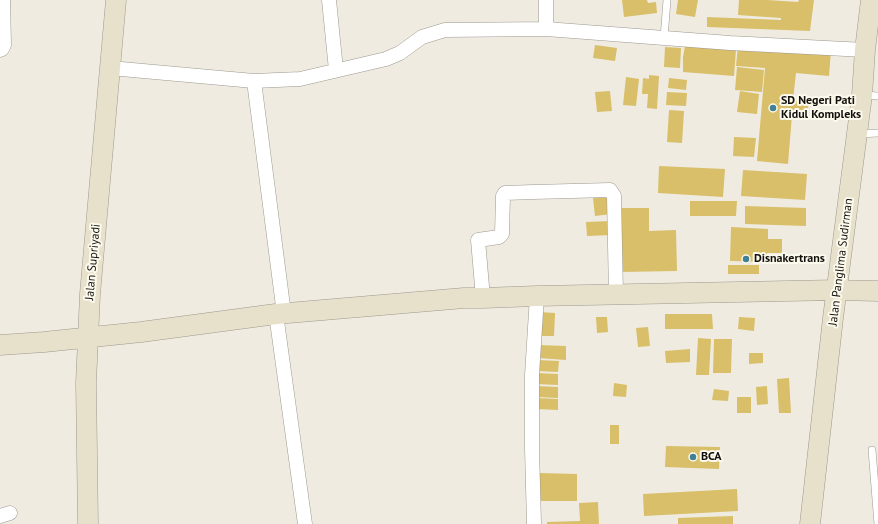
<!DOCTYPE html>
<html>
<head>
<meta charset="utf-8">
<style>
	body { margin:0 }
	canvas { display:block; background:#efebe0 }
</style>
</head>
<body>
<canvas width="878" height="524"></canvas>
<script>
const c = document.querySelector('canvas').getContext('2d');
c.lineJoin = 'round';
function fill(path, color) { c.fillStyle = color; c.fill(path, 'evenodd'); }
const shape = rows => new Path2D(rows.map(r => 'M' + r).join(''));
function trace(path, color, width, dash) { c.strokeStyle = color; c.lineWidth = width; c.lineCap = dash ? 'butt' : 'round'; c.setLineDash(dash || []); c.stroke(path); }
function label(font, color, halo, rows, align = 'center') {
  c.font = font + ' "PT Sans",sans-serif'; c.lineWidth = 4; c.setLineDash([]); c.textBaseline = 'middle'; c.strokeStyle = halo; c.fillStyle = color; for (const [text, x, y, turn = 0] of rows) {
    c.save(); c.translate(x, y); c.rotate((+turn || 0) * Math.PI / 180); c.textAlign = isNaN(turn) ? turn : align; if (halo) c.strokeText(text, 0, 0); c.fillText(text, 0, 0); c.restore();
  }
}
fill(shape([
	[622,0,647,0,648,3,656,2,657,13,624,17],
	[678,0,698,0,695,17,676,14],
	[739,0,767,0,798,2,799,0,814,0,810,31,707,27,707,17,781,20,781,18,738,15],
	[595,45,617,48,615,61,593,58],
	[738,45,831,51,829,76,796,73,793,100,809,101,807,116,792,115,788,164,757,161,765,68,736,66],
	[685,46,736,50,734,76,683,72,683,57],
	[665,47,681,48,680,68,664,67],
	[737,67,764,70,762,92,735,90],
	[649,75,659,76,657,109,647,108,648,94,642,94,643,78,649,79],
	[626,77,639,79,636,106,623,105],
	[669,78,687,80,686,90,668,88],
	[610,91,612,111,597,112,595,92],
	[740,91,759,94,757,114,737,112],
	[667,92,687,93,686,106,666,105],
	[669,110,684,111,682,143,667,142],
	[734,137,756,138,754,157,733,156],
	[659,166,725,169,723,197,658,193],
	[743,170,807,174,805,200,741,196],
	[609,196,611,214,595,216,593,198],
	[690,201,737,201,736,216,690,216],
	[745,206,806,208,806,226,745,224],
	[618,208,649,208,649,231,676,230,677,271,620,272],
	[611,221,612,235,587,236,586,222],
	[731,227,768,229,768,239,782,239,782,253,767,253,767,262,730,261],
	[728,265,759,265,759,274,728,274],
	[539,312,555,313,554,336,538,336],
	[665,314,712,314,713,329,665,329],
	[596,317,607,317,608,332,597,333],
	[739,317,755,318,754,331,738,329],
	[648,327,650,346,638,347,636,328],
	[698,338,711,339,709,375,696,375],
	[714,339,732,339,731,373,713,373],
	[538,345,566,346,566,360,538,358],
	[690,349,690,362,666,363,665,351],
	[749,353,763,353,763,363,749,364],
	[537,360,559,361,558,372,536,371],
	[536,373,558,374,558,385,535,384],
	[789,378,791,413,779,413,777,379],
	[614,383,627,385,626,397,613,396],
	[537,386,558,387,558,398,536,397],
	[767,386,768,404,757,405,756,387],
	[714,389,729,391,728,401,712,400],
	[737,397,751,397,751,413,737,413],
	[536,398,558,399,558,410,536,409],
	[610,425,619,425,619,444,610,444],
	[666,446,720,447,719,469,665,467],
	[539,473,577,474,577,501,538,501],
	[737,489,738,511,644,516,643,494],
	[598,502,599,524,547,524,547,522,580,521,579,503],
	[733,516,733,524,678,524,678,518]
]), '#d9bf69');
const lane = shape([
	[664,38,667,0],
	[864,95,878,96],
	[858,134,878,133],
	[872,450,878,524]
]);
const street = shape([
	[329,0,336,70],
	[546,29,546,0],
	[0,50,2,49,4,45,3,0],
	[110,68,254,81,300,79,386,59,400,53,422,37,445,30,546,29,730,43,865,50],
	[254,81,284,314],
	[483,298,478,240,499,237,502,234,503,196,505,193,533,192,610,190,614,196,616,294],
	[276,314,305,524],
	[0,516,10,513],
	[534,524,532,448,532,375,537,296]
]);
const secondary = shape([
	[0,345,44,342,141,332,276,314,464,298,483,298,537,296,837,290,878,291],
	[88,524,86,383,90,294,116,0],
	[810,524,833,318,862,95,865,50,871,0]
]);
trace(lane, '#9c998f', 8);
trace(street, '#9c998f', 15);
trace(secondary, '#9c998f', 21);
trace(lane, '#fff', 7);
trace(street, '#fff', 14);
trace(secondary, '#e7e0ca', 20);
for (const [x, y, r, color] of [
	[773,108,4,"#418194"],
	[746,259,4,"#418194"],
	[693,457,4,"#418194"]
]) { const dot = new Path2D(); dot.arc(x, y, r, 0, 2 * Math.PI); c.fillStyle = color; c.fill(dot); trace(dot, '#fcf9ed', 1.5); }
label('bold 12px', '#12100d', '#fcf9ed', [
	["SD Negeri Pati",781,101],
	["Kidul Kompleks",781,115],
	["Disnakertrans",754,259],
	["BCA",701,457]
], 'left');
label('12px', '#12100d', '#fcf9ed', [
	["Jalan Supriyadi",93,262,-85],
	["Jalan Panglima Sudirman",841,262,-83]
]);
</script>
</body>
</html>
